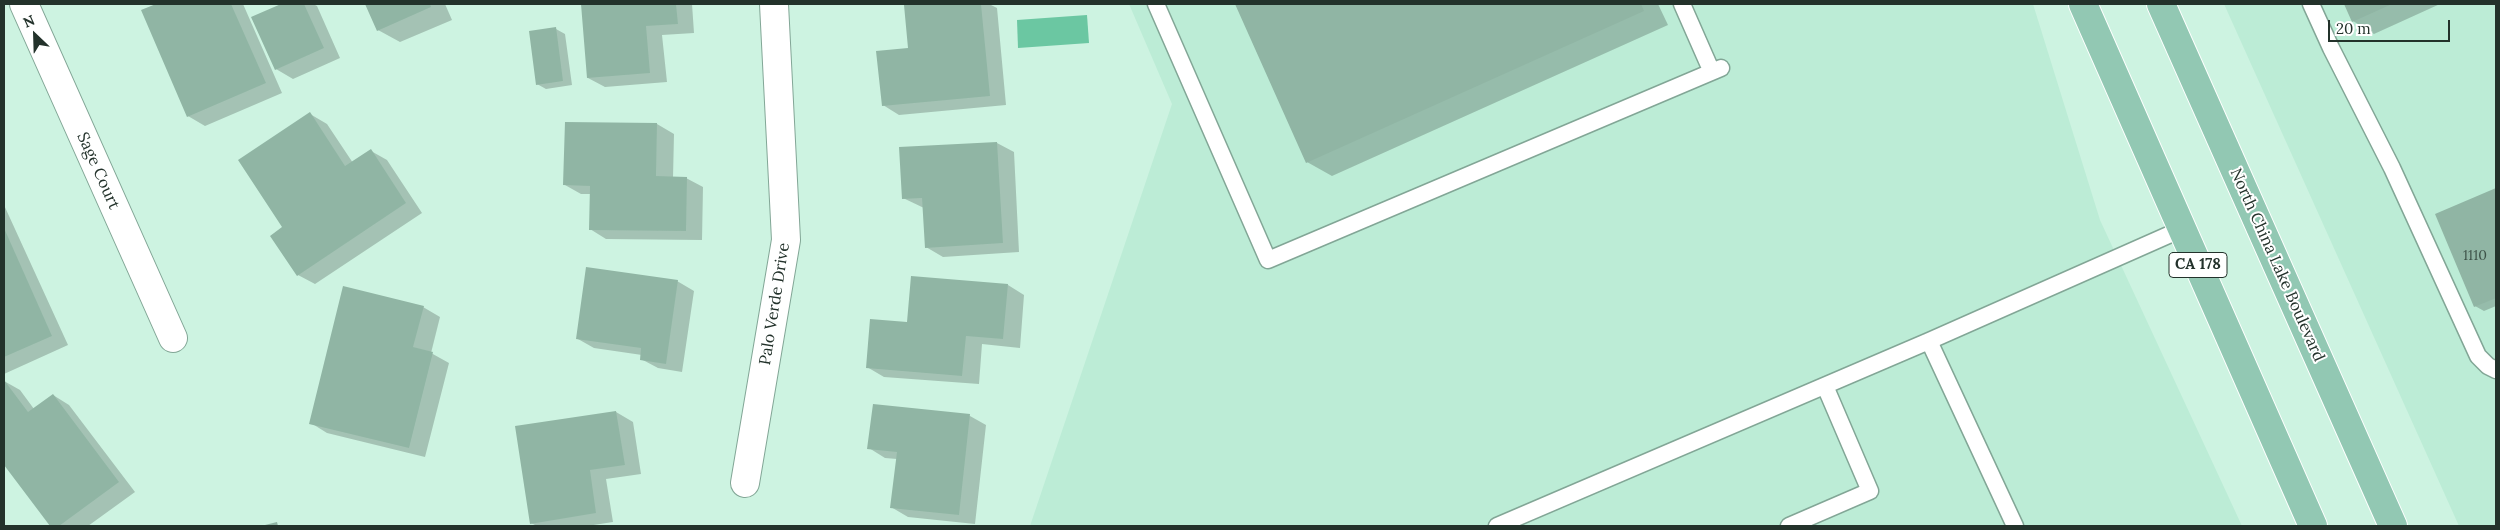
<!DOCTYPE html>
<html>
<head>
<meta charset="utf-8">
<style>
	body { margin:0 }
	#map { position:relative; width:2500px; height:530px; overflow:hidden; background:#cdf3e1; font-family:Lora,serif }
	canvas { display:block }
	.frame { position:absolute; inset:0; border:5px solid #23322b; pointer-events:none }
	.north { position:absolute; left:10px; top:10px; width:50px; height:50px; -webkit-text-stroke:4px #fff; paint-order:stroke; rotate:336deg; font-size:14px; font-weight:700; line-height:20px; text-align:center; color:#23322b }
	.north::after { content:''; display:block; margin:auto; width:18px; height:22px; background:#23322b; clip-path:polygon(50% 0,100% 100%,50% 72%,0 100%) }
	.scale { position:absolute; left:2328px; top:20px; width:122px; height:22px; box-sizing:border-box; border:2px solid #23322b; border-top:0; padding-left:6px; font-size:15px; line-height:18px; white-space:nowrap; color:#23322b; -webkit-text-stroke:4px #fff; paint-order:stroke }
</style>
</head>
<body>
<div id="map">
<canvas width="2500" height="530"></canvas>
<div class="frame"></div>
<div class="north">N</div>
<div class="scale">20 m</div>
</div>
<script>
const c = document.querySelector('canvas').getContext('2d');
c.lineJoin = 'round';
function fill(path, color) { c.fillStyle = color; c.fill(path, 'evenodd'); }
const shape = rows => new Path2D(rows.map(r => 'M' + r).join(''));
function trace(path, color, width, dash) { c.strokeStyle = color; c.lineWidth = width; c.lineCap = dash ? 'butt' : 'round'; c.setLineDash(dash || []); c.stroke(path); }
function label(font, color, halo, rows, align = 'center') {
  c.font = font + ' Lora,serif'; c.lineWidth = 4; c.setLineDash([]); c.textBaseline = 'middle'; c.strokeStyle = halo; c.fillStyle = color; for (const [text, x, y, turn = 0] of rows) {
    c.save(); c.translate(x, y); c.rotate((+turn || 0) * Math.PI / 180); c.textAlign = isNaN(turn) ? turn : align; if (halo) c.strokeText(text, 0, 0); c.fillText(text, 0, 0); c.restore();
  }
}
fill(shape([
	[1129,4,2033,4,2100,220,2242,526,1030,526,1172,104],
	[2224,4,2496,4,2496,526,2459,526]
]), '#bcecd6');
fill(shape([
	[1087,15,1089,43,1018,48,1017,20]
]), '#6bc7a2');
fill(shape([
	[160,4,243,4,282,93,205,126,188,116,143,11],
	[284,4,313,4,317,6,340,58,293,79,276,69,252,18],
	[367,4,445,4,452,20,400,42,378,30],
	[582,4,692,4,694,33,662,35,667,82,605,87,588,78],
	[929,4,989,4,997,8,1006,105,899,115,883,105,909,49,905,6],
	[1236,4,1658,4,1668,25,1332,176,1307,162],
	[2345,4,2440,4,2374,34,2353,21],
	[556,29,565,34,572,85,546,89,537,84],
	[310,114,327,124,353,163,371,151,387,160,422,213,315,284,298,275],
	[566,123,657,124,674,134,673,178,686,178,703,187,702,240,606,239,590,229,591,194,581,194,565,185],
	[997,143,1014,152,1019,252,943,257,926,247,924,208,903,198,901,148],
	[2496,190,2496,306,2484,311,2475,306,2437,214],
	[4,205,68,345,4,374],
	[677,281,694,291,682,372,658,368,641,359,642,355,594,348,578,339],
	[1008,285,1024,295,1020,348,982,344,979,384,884,377,867,367,908,323],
	[423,307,440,317,431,353,449,363,425,457,327,433,311,423],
	[4,381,20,390,34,409,53,395,69,405,135,492,88,526,51,526,4,462],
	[874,405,970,416,986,425,975,524,908,517,891,507,897,459,885,458,869,448],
	[616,412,633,422,641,474,606,479,613,522,587,526,537,526,531,523]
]), '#0003');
fill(shape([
	[156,4,231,4,266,83,187,117,141,10],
	[281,4,304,4,324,48,275,70,251,17],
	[365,4,430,4,431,7,377,31],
	[581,4,676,4,678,24,646,26,650,73,587,78],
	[916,4,981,4,990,96,882,106,876,51,908,48,904,5],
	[1235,4,1641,4,1644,11,1306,163],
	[2344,4,2392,4,2352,22],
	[556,27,563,81,536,85,529,31],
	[310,112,345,166,371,149,406,203,297,276,270,236,282,227,238,160],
	[565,122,657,123,656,176,687,177,686,231,589,230,590,186,563,185],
	[997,142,1003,243,925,248,922,198,902,199,899,147],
	[2496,188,2496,298,2474,307,2435,214],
	[4,228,52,336,4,357],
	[586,267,678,280,666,364,640,360,641,348,576,339],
	[911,276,1008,284,1003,339,966,336,962,376,866,368,870,319,907,322],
	[343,286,424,306,413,347,433,352,409,448,309,424],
	[4,380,28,412,53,394,119,482,59,526,50,526,4,465],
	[873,404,970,414,959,515,890,508,897,452,867,449],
	[616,411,625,465,590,470,596,513,530,524,515,426],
	[277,522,278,526,261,526]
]), '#90b5a4');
const lane = shape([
	[1156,4,1268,260,1721,68],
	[1682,4,1711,70],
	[2311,4,2331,48,2392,168,2478,356,2488,366,2496,370],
	[1929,341,2015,526],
	[1497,526,1929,341,2182,229],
	[1789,526,1870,491,1825,386]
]);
const street = shape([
	[24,4,173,338],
	[745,483,786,240,774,4]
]);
const primary = shape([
	[2083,4,2313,526],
	[2161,4,2393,526]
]);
trace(lane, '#82a696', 19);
trace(street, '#82a696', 30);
trace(primary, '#fff', 30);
trace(lane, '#fff', 16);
trace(street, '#fff', 28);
trace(primary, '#92c8b3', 28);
label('14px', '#3e5349', null, [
	["1110",2475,256]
]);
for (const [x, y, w] of [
	[2198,265,58]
]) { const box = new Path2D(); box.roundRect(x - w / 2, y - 12.5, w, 25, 4); c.fillStyle = '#fff'; c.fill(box); trace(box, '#23322b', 1); }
label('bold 15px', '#23322b', null, [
	["CA 178",2198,265]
]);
label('16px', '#23322b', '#fff', [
	["Sage Court",98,171,66],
	["North China Lake Boulevard",2277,265,66],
	["Palo Verde Drive",775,304,-81]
]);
</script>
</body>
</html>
